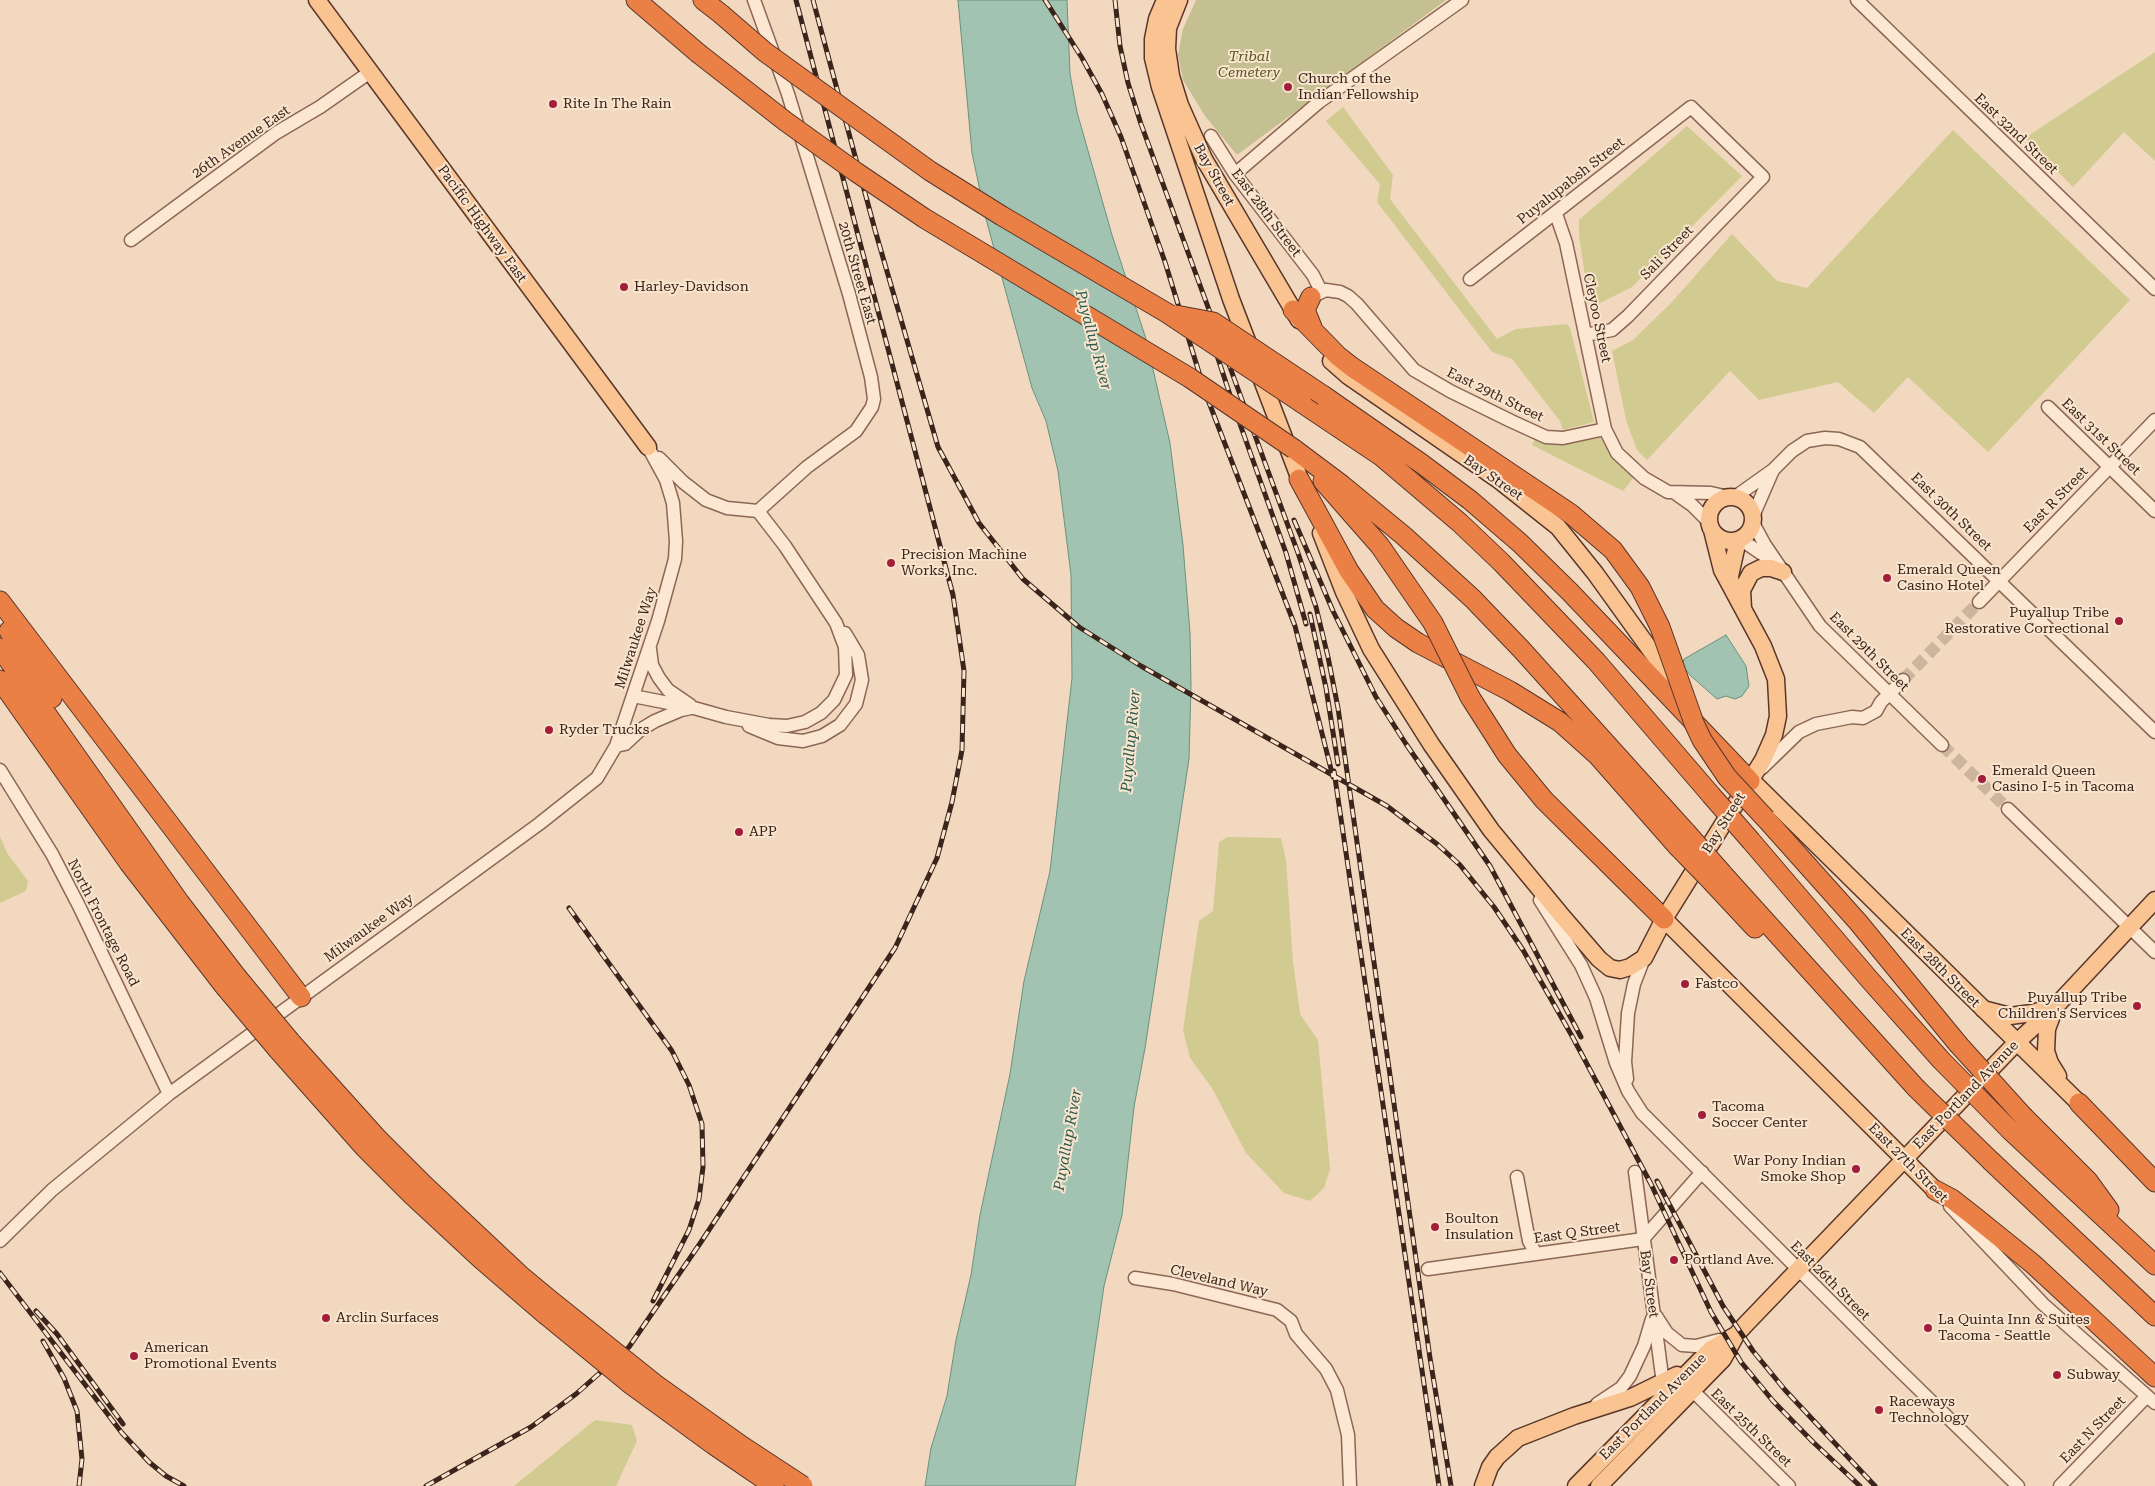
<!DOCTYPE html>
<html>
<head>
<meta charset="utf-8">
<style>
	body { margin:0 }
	canvas { display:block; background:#f2d8be }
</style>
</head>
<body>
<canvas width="2155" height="1486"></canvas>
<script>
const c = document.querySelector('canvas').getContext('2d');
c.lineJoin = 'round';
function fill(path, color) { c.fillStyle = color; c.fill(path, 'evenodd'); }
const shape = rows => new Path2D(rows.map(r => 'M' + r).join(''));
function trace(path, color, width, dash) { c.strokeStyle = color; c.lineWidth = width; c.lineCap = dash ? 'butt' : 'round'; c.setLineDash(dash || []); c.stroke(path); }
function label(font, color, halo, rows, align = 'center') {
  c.font = font + ' "Roboto Serif",serif'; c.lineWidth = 4; c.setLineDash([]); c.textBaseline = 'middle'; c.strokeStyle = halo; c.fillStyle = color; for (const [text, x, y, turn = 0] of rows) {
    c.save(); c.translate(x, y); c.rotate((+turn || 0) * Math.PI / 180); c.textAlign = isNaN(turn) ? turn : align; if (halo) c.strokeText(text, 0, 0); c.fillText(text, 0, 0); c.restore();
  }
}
fill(shape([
	[2155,52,2155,161,2124,132,2073,187,2025,138],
	[1343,107,1393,175,1390,199,1497,339,1516,329,1567,324,1570,328,1594,422,1563,430,1560,421,1512,359,1492,352,1377,202,1380,184,1326,121],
	[1687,126,1742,176,1632,287,1590,308,1579,236,1579,220],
	[1953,130,2130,300,1988,452,1908,377,1874,413,1838,382,1759,400,1730,371,1647,460,1637,450,1626,420,1612,351,1633,340,1672,302,1732,234,1777,281,1807,288],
	[1601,438,1611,456,1634,477,1623,491,1532,445,1535,439,1560,444],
	[0,836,7,853,28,881,26,891,0,903],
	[1227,837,1281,838,1286,860,1293,961,1300,1014,1318,1040,1330,1169,1324,1188,1310,1201,1284,1193,1246,1153,1212,1088,1190,1058,1183,1030,1199,921,1213,911,1219,842],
	[595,1420,632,1425,637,1441,616,1486,514,1486]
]), '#d1cb91');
fill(shape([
	[1196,0,1446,0,1237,155,1205,116,1183,80,1178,55,1183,29]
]), '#c5c091');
const water = shape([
	[958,0,1067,0,1070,74,1077,112,1112,235,1146,339,1170,443,1183,545,1190,633,1191,684,1189,759,1145,1048,1134,1107,1122,1215,1104,1286,1075,1486,925,1486,931,1448,947,1396,956,1340,971,1275,980,1215,1010,1074,1024,981,1050,871,1072,678,1071,575,1058,471,1046,421,1032,388,986,219,972,153,958,0],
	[1726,635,1746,666,1749,686,1742,696,1735,699,1726,696,1717,699,1691,676,1684,668,1683,663,1684,659,1726,635]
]);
fill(water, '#a2c3b2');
trace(water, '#68927f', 1);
trace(shape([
	[1903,680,1979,602],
	[1942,745,2008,809]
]), '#cdb49d', 12, [12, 6]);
const minor = shape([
	[754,0,788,94,849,294,871,377,874,399,872,407,856,431,807,467,758,511],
	[1857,0,2155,289],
	[1211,136,1235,174,1313,275,1321,291],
	[1235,174,1319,102,1462,0],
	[1556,214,1566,243,1605,429,1617,453,1644,478,1668,492,1711,493,1728,497],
	[131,240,276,133,320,107,370,72],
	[1470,279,1691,107,1763,177,1628,316,1612,330,1585,335],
	[1311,297,1326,290,1340,292,1348,296,1357,304,1414,370,1450,391,1511,421,1546,437,1563,438,1605,429],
	[2048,407,2155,511],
	[1675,493,1692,505,1710,523],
	[1735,497,1773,470,1792,451,1807,441,1825,438,1839,439,1860,447,2155,732],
	[1753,516,1773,470],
	[1753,523,1765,545,1820,626,1942,745],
	[1740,539,1771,560],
	[1979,602,2155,420],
	[650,649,652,665,659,678,668,690,690,705],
	[633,696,694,708,726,717,769,725,787,726,805,722,821,713,834,700,846,675,845,647,836,623,785,546,758,511,727,508,706,500,683,482,659,458],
	[749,726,778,738,803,741,822,736,840,725,856,704,862,680,858,655,845,633],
	[616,746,625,744,640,730,655,721,681,710,691,708],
	[1762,768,1799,732,1816,724,1852,717,1863,718,1876,711,1881,702,1903,680],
	[0,770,52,854,79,906,169,1094],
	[2008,809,2155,952],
	[1540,900,1581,965,1596,998,1616,1063,1628,1091,1642,1113,1890,1361,2018,1486],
	[1627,1079,1625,1062,1628,1013,1634,984,1644,958],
	[1635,1172,1664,1391],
	[1517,1177,1529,1241,1536,1254],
	[1950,1206,2043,1304,2155,1403],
	[0,1241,52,1190,169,1094,539,824,597,778,616,746,658,621,675,559,676,541,673,503,666,480,648,447],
	[1428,1269,1643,1239,1702,1172],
	[1135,1278,1173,1284,1277,1310,1291,1321,1296,1334,1326,1369,1337,1390,1348,1435,1350,1486],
	[1656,1316,1667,1333,1682,1345,1696,1346,1719,1340],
	[1687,1385,1789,1486],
	[1597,1404,1621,1388,1630,1376,1644,1346,1652,1319],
	[2060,1486,2147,1396]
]);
const major = shape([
	[317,0,648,447],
	[1165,0,1157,19,1153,39,1153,58,1160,87,1231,299,1304,490],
	[1179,0,1168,28,1167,49,1171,76,1180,105,1204,159,1299,320],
	[1331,361,1348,376,1500,481,1558,527,1595,573,1680,691],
	'1709 519a22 22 0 1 1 44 0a22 22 0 1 1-44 0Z',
	[1321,533,1344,592,1371,649,1431,744,1491,830,1562,916,1599,959,1610,968,1620,970,1630,967,1644,958,1664,919,1763,760,1774,735,1778,716,1776,679,1763,646,1722,570,1712,530],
	[1731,586,1730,576,1738,540],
	[1743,608,1742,590,1751,573,1761,568,1771,568,1783,572],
	[1744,773,2079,1103],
	[1664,919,1935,1190],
	[1983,1009,2010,1016,2032,1013,2054,1007],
	[2054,1010,2047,1029,2046,1051,2050,1063,2058,1076],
	[1483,1486,1490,1467,1497,1457,1518,1438,1574,1416,1630,1398,1677,1375],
	[1576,1486,1711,1349,1736,1335,1745,1325,2016,1043,2056,1006,2155,900],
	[1599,1486,1723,1359,1736,1335]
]);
const highway = shape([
	[636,0,698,53],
	[703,0,721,14],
	[1311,297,1305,310,1312,327],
	[1293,310,1338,356,1352,367,1571,514],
	[1324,396,1422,464,1470,500,1520,543,1570,592,1750,781],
	[1302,403,1381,456,1460,523,1501,562,1596,661,1711,795],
	[1294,449,1342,485,1404,536,1473,599,1521,649,1686,832],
	[1299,479,1349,571,1375,609,1396,628,1418,643,1510,691,1560,722,1598,756,1678,847],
	[1323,481,1380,546,1433,623],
	[0,601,301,997],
	[9,631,52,698],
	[0,648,180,903,237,977],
	[0,680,129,863,225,987],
	[1470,697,1507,755,1544,800,1664,919],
	[1766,819,1858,922,1958,1044],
	[1751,841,1869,979,1941,1060],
	[1722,873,1916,1088],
	[1713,883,1755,928],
	[290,1041,378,1139,424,1185,520,1275,555,1304],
	[278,1050,364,1147,412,1195,481,1259,546,1315],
	[2079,1103,2155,1182],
	[2024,1117,2088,1181,2109,1210],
	[2010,1130,2155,1265],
	[1991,1161,2155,1316],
	[1935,1190,1952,1199,1975,1217,2033,1264,2155,1377]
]);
trace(minor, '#8c6755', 15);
trace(major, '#59362a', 19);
trace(highway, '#59362a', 21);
trace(minor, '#fce7d2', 12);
trace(major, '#f9c492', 16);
trace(highway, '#ea8046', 19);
const rail = shape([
	[813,0,875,230,938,447,979,523,1023,579,1079,627,1141,666,1387,806,1437,844,1460,865,1494,907,1523,950,1572,1036,1651,1184,1711,1312,1741,1362,1773,1401,1813,1442,1860,1486],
	[1045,0,1082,58,1102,94,1121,137,1165,262,1205,392,1295,626,1333,777],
	[1115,0,1120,46,1128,83,1141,124,1298,553,1316,607,1328,657,1338,708,1430,1358,1451,1486],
	[1203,313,1235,410,1286,553,1306,624],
	[1294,520,1333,611,1376,697,1406,744,1490,866,1581,1037],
	[1310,614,1326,688,1338,764],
	[1334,771,1439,1486],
	[569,908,672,1051,689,1085,702,1124,703,1167,699,1199,689,1230,653,1301],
	[1657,1181,1723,1306,1753,1351,1785,1390,1875,1486],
	[0,1273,122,1433,149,1462,166,1476,184,1486],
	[36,1311,57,1334,123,1424],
	[43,1341,64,1378,77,1411,82,1459,79,1486],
	[426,1486,531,1427,576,1394,629,1347,701,1242,895,948,937,858,952,802,962,750,964,671,953,595,796,0]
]);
trace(rail, '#3a241b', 5);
trace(rail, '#f9e4ce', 3, [9]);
const highwayBridge = shape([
	[721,14,765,52,930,171,1002,216,1167,313,1302,403],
	[698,53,785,121,856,172,924,218,1190,378,1294,449],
	[1176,315,1213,322,1324,396],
	[1571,514,1613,550,1640,587,1660,627,1694,723,1702,740,1727,777,1766,819],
	[1433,623,1470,697],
	[1711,795,1751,841],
	[1686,832,1722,873],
	[1678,847,1713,883],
	[237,977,290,1041],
	[225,987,278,1050],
	[1958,1044,2024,1117],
	[1941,1060,2010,1130],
	[1916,1088,1991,1161],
	[555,1304,655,1384,742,1446,803,1486],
	[546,1315,629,1383,714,1445,774,1486]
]);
trace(highwayBridge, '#59362a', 21, []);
trace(highwayBridge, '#ea8046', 19);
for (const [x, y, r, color] of [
	[1288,87,5,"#a11f3b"],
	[553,104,5,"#a11f3b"],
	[624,287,5,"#a11f3b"],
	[891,563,5,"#a11f3b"],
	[1887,578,5,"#a11f3b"],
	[2119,621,5,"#a11f3b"],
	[549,730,5,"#a11f3b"],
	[1982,779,5,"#a11f3b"],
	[739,832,5,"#a11f3b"],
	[1685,984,5,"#a11f3b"],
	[2137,1006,5,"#a11f3b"],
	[1702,1115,5,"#a11f3b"],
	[1856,1169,5,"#a11f3b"],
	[1435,1227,5,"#a11f3b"],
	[1674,1260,5,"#a11f3b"],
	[326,1318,5,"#a11f3b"],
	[1928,1328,5,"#a11f3b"],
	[134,1356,5,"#a11f3b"],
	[2057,1375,5,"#a11f3b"],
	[1879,1410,5,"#a11f3b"]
]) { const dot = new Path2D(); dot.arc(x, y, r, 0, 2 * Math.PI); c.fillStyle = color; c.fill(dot); trace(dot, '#f9e4ce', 2); }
label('italic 14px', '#565820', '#f9e4ce', [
	["Tribal",1249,57],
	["Cemetery",1249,73]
]);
label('14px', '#3a241b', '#f9e4ce', [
	["Church of the",1298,79],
	["Indian Fellowship",1298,95],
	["Rite In The Rain",563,104],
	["Harley-Davidson",634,287],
	["Precision Machine",901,555],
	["Works, Inc.",901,571],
	["Emerald Queen",1897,570],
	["Casino Hotel",1897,586],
	["Puyallup Tribe",2109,613,"right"],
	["Restorative Correctional",2109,629,"right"],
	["Ryder Trucks",559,730],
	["Emerald Queen",1992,771],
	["Casino I-5 in Tacoma",1992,787],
	["APP",749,832],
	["Fastco",1695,984],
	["Puyallup Tribe",2127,998,"right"],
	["Children's Services",2127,1014,"right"],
	["Tacoma",1712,1107],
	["Soccer Center",1712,1123],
	["War Pony Indian",1846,1161,"right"],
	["Smoke Shop",1846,1177,"right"],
	["Boulton",1445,1219],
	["Insulation",1445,1235],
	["Portland Ave.",1684,1260],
	["Arclin Surfaces",336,1318],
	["La Quinta Inn & Suites",1938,1320],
	["Tacoma - Seattle",1938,1336],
	["American",144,1348],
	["Promotional Events",144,1364],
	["Subway",2067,1375],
	["Raceways",1889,1402],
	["Technology",1889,1418]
], 'left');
label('14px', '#3a241b', '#f9e4ce', [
	["East 32nd Street",2016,134,44],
	["26th Avenue East",241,142,-35],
	["Bay Street",1214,175,61],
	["Puyalupabsh Street",1571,181,-38],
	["East 28th Street",1266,213,53],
	["Pacific Highway East",482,224,54],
	["Sali Street",1667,253,-46],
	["20th Street East",857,273,74],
	["Cleyoo Street",1597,318,78],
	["East 29th Street",1495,395,26],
	["East 31st Street",2101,437,44],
	["Bay Street",1493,478,35],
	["East R Street",2056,500,-46],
	["East 30th Street",1951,512,44],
	["Milwaukee Way",636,638,-72],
	["East 29th Street",1869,652,45],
	["Bay Street",1724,823,-58],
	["North Frontage Road",103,923,63],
	["Milwaukee Way",369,928,-36],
	["East 28th Street",1940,968,45],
	["East Portland Avenue",1966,1095,-46],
	["East 27th Street",1908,1163,45],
	["East Q Street",1577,1233,-8],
	["Cleveland Way",1219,1281,13],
	["East 26th Street",1830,1281,45],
	["Bay Street",1649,1284,82],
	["East Portland Avenue",1653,1407,-45],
	["East 25th Street",1751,1428,44],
	["East N Street",2093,1430,-46]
]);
label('italic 15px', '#295b4d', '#f9e4ce', [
	["Puyallup River",1093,340,75],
	["Puyallup River",1131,741,-85],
	["Puyallup River",1068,1140,-80]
]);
</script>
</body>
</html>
